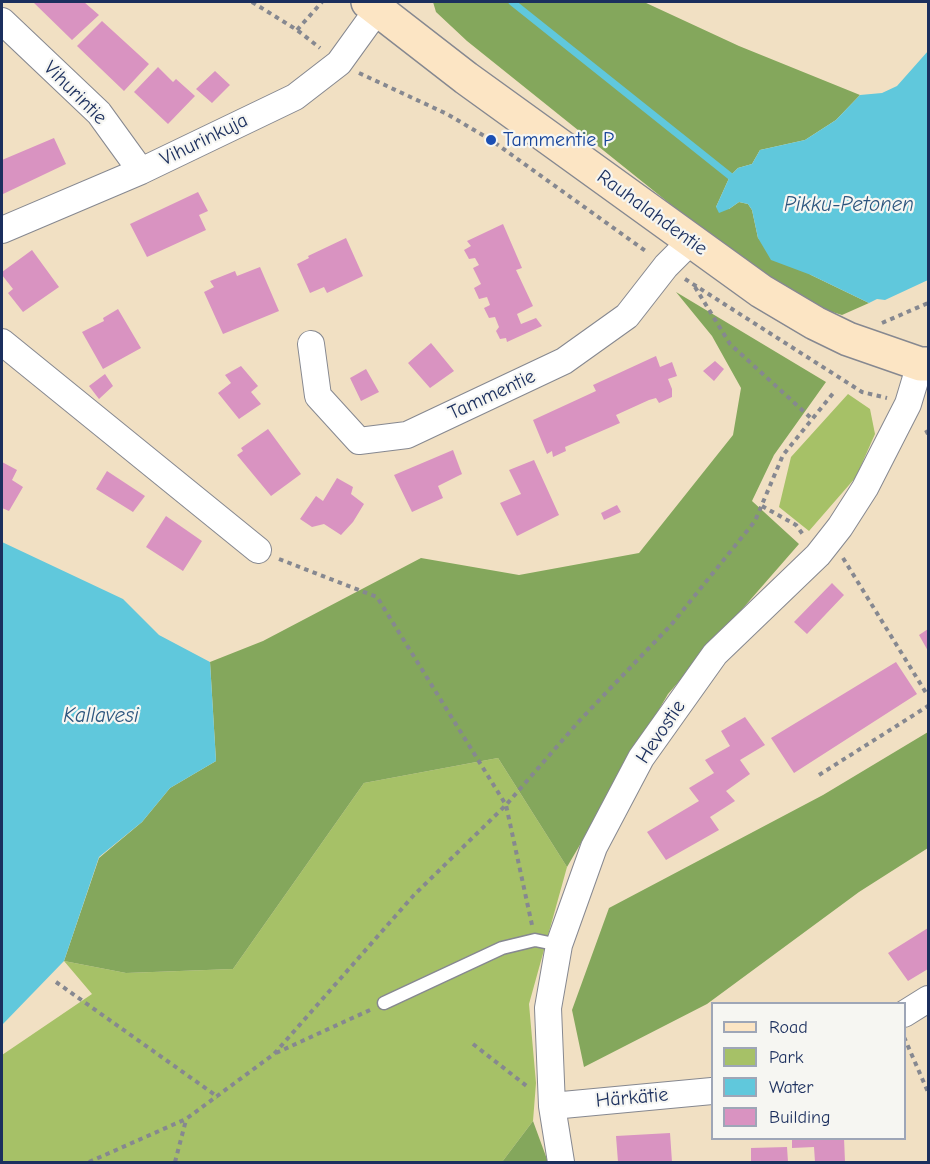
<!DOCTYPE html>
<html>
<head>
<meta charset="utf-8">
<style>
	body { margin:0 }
	#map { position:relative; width:930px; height:1164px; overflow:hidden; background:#f1e0c3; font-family:"Comic Neue",sans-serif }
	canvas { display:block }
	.frame { position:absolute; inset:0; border:3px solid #1b2f5e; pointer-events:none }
	.legend { position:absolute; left:711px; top:1002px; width:195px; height:138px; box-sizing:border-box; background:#f6f6f2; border:2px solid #9ea6b7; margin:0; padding:8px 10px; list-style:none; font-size:18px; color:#1b2f5e }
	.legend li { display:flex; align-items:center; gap:12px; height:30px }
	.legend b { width:30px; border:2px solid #9ea6b7 }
</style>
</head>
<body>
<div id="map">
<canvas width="930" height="1164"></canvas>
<div class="frame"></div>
<ul class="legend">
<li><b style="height:8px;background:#fce5c4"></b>Road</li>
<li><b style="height:16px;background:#a6c167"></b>Park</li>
<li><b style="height:16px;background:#60c8dc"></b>Water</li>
<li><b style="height:16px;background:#d993c1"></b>Building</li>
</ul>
</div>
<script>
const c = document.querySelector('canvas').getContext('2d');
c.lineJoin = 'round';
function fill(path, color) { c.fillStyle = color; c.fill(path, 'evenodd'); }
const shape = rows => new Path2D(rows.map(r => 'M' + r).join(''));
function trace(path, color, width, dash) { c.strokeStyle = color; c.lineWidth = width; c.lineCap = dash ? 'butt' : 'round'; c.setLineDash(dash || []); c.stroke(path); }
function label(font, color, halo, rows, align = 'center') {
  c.font = font + ' "Comic Neue",sans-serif'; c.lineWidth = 4.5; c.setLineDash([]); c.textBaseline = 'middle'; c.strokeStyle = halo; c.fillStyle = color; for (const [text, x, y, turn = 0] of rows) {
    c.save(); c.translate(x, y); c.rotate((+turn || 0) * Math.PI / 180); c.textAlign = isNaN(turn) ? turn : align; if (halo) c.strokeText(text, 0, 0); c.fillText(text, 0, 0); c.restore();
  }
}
fill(shape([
	[848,394,870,409,875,434,856,477,809,531,779,507,791,457],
	[498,758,567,867,529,1004,536,1083,533,1121,502,1162,2,1162,2,1055,92,994,64,961,126,973,233,969,364,783]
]), '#a6c167');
fill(shape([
	[433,2,644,2,739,46,860,95,836,120,805,140,760,150,752,164,738,168,730,176,716,207,729,209,739,202,748,204,752,210,758,238,811,275,869,303,842,315,816,307,740,260,467,41,436,12],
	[676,292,826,382,774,455,752,501,799,544,668,694,567,867,498,758,364,783,233,969,126,973,64,961,99,858,142,822,170,788,216,761,210,662,263,641,421,558,519,575,639,553,733,435,741,388,712,336],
	[928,732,928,848,859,892,707,1004,584,1067,572,1010,609,908,823,795],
	[533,1121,548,1162,502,1162]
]), '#84a75c');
fill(shape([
	[928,51,928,280,885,300,877,299,869,303,811,275,771,260,758,238,752,210,748,204,739,202,729,209,719,213,716,207,730,176,738,168,752,164,760,150,805,140,836,120,860,95,882,93,897,86],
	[2,542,123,599,159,635,210,662,216,761,170,788,142,822,99,857,64,961,2,1025]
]), '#60c8dc');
trace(shape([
	[512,2,730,176]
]), '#60c8dc', 7);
fill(shape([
	[33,2,84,2,99,15,72,40],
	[102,21,149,64,124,91,77,46],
	[158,67,173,82,176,79,195,96,168,124,134,92],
	[215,71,230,85,212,103,196,89],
	[54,138,66,164,3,194,2,191,2,160],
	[198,192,208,211,199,215,206,230,147,257,130,224],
	[503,224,522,268,516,270,533,306,517,314,521,324,536,318,542,326,507,342,506,338,500,339,496,331,499,327,495,317,489,318,484,308,490,305,487,297,479,299,474,288,481,284,473,268,479,265,475,258,469,259,464,250,471,246,467,241],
	[346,238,363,276,327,293,324,287,310,293,297,264,309,258,308,256],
	[32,250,59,287,23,312,8,293,13,289,2,275,2,272],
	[260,267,279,311,223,334,204,292,214,287,210,281,235,271,237,276],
	[118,309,141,348,103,369,82,332,104,321,103,318],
	[431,343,454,371,430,388,408,363],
	[656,356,660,367,672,362,677,376,668,379,672,389,672,397,659,403,656,398,649,400,616,415,620,423,565,447,566,451,553,457,552,451,547,454,533,420,596,391,593,385],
	[715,361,724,369,714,381,703,371],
	[241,366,258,386,251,392,261,404,239,419,218,393,231,383,225,375],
	[366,369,379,392,361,401,350,378],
	[105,374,113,386,99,399,89,386],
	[268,429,301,474,271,496,237,455,243,451,241,448],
	[453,450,462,474,438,486,443,498,412,512,394,475],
	[534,460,559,515,517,536,500,503,521,494,509,470],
	[2,462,17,470,12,480,23,487,9,511,2,508],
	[107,471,145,496,133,512,96,489],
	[337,478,353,487,351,494,364,504,353,522,341,535,324,524,312,527,300,519,316,496,323,501],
	[617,505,621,512,604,520,601,513],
	[166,516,202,541,183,571,146,547],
	[832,583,844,595,807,634,794,622],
	[928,629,928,651,919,635],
	[896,662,917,694,794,773,771,738],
	[745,717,765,745,740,760,750,774,726,791,735,801,710,817,719,830,666,860,647,832,699,801,689,788,714,773,705,760,730,746,721,731],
	[928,928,928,969,908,981,888,953],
	[670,1133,672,1162,618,1162,616,1136],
	[792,1138,844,1138,845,1162,815,1162,814,1147,792,1148],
	[787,1147,788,1162,751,1162,751,1148]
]), '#d993c1');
const service = shape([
	[384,1003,502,948,535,940,559,945]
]);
const minor = shape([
	[2,21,99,113,141,171],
	[2,230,141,171,295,97,339,63,383,2],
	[2,342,258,550],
	[311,344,318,396,359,441,407,435,564,361,627,316,666,266,691,241],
	[904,1014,928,999],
	[552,1106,712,1091],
	[561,1162,552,1106,548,1008,559,945,594,847,641,758,715,654,818,555,840,527,865,488,908,404,920,364]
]);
const secondary = shape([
	[368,2,466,78,761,291,815,323,848,339,920,364,928,364]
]);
trace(service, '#868890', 15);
trace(minor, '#868890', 28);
trace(secondary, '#868890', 36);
trace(shape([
	[252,2,297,30,320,48],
	[297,30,322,2],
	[359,73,447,114,491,140,647,252],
	[685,279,862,392,887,398],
	[695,287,730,344,812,419],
	[882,323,928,303],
	[926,430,928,434],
	[762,506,796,525,804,536],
	[843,558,928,696],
	[279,559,377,597,506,805,532,925],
	[819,775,928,706],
	[56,982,218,1097],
	[904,1037,928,1092],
	[473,1044,528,1087],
	[276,1053,370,1010],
	[89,1162,186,1119,274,1054,414,895,506,805,581,719,671,625,755,521,783,455,835,391],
	[175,1162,186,1120]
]), '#868890', 4, [4.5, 4.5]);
trace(service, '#fff', 12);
trace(minor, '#fff', 26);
trace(secondary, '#fce5c4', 33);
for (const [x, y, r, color] of [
	[491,140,6,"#1a4fb4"]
]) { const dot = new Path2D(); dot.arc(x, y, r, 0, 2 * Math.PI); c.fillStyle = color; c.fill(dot); trace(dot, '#f6f6f2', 2); }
label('20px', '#1b2f5e', '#f6f6f2', [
	["Vihurintie",75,93,45],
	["Vihurinkuja",204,140,-26],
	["Rauhalahdentie",652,213,36],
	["Tammentie",492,395,-25],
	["Hevostie",661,732,-56],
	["Härkätie",632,1098,-5]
]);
label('20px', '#164399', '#f6f6f2', [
	["Tammentie P",503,140]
], 'left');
label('italic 21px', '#2c557e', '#f6f6f2', [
	["Pikku-Petonen",849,205],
	["Kallavesi",101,716]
]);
</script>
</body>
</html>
